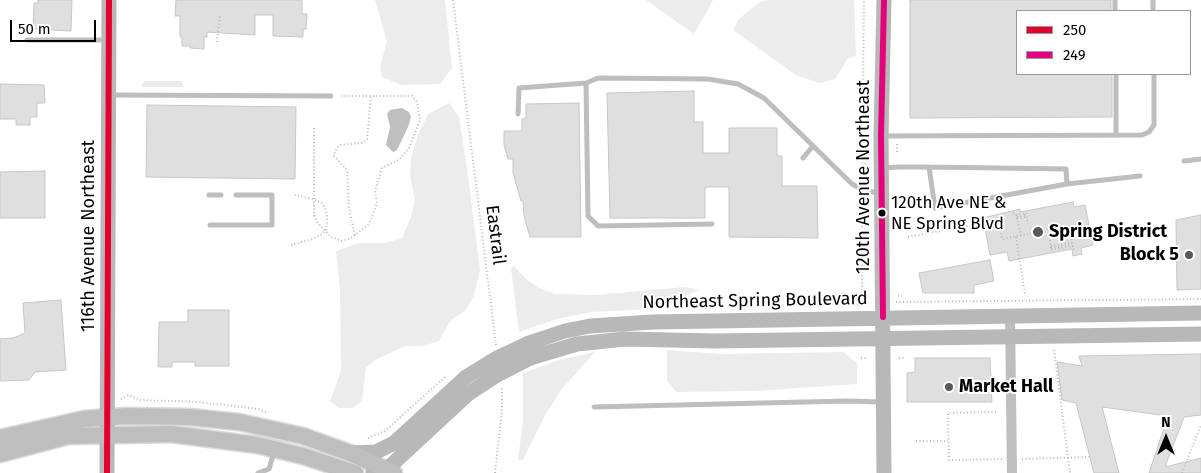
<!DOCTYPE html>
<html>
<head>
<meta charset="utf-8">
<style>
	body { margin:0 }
	#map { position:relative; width:1201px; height:473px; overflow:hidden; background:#fff; font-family:"Fira Sans",sans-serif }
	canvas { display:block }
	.legend { position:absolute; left:1016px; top:10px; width:175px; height:65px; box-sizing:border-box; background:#fff; border:1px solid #999; margin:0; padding:6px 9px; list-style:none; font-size:15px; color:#000 }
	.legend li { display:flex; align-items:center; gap:10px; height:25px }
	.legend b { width:25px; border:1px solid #999 }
	.north { position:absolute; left:1141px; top:413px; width:50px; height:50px; -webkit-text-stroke:4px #fff; paint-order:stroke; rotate:0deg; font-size:14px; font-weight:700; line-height:20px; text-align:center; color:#000 }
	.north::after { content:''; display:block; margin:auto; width:18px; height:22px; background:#000; clip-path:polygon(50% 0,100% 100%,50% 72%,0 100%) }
	.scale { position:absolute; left:10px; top:20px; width:86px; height:22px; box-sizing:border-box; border:2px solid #000; border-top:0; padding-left:6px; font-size:15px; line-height:18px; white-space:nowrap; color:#000; -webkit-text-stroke:4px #fff; paint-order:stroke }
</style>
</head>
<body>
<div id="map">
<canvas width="1201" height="473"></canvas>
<ul class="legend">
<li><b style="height:6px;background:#e4002b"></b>250</li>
<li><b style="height:6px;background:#e5007d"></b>249</li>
</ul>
<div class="north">N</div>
<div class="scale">50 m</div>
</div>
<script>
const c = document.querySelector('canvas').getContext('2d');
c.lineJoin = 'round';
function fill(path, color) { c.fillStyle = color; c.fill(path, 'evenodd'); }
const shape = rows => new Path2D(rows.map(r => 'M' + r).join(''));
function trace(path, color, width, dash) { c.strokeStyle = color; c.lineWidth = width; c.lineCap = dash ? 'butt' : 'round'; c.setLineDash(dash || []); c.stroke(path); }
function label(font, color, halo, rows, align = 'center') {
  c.font = font + ' "Fira Sans",sans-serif'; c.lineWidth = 4; c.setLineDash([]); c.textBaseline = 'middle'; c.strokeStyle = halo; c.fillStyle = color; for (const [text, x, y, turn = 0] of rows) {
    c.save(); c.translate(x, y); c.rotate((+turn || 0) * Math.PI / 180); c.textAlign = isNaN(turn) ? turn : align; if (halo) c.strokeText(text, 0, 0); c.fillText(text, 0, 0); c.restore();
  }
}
fill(shape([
	[375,0,445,0,452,68,440,84,402,85,382,77,380,66,387,42],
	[646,0,713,0,694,34],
	[768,0,854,0,856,56,848,58,835,79,819,83,796,75,733,30,739,19,758,3],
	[144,81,181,81,184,87,142,87],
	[449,103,459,117,467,168,480,270,474,295,466,310,451,320,439,341,423,346,405,346,375,360,366,368,362,401,352,408,339,408,330,401,341,371,340,291,336,251,359,243,385,243,402,238,411,217,415,200,410,175,411,158,418,135,428,114],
	[514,266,526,279,539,288,555,294,597,295,685,287,700,290,653,309,590,312,557,319,519,332,511,268],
	[667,350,722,354,843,352,857,363,857,384,756,391,676,392,667,380],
	[595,352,561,390,544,417,523,460,518,460,523,420,523,373,559,360]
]), '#ececec');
fill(shape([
	[402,108,409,112,411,117,408,127,397,150,393,152,386,145,390,127,387,114,390,110]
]), '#bfbfbf');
const building = shape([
	[38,0,72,0,71,31,33,29,34,3,38,3,38,0],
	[176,0,302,0,302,14,307,14,306,29,303,29,303,37,273,36,273,15,255,15,255,35,207,32,207,37,204,37,204,49,190,48,190,46,182,46,182,37,180,37,180,16,175,16,176,0],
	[910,0,1111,0,1111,11,1017,11,1017,74,1112,74,1112,117,910,118,910,0],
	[0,84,44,85,45,103,37,103,37,117,30,117,30,125,16,125,16,119,0,119,0,84],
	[694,91,694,122,703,122,703,153,729,153,729,128,777,128,777,156,782,156,782,186,817,186,818,238,729,237,729,187,705,187,705,218,610,218,607,93,694,91],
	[579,103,581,237,530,237,524,216,523,201,521,201,513,173,513,159,508,159,504,145,504,131,522,131,522,119,526,118,526,104,579,103],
	[147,105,296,107,295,179,146,177,147,105],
	[45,171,45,218,0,218,0,172,45,171],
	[1073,202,1074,207,1085,205,1093,245,1081,248,1082,254,1073,256,1072,249,1009,261,1007,252,990,255,983,218,1020,209,1020,212,1073,202],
	[1201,215,1201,289,1177,290,1176,220,1201,215],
	[990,260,994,281,974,285,974,293,923,293,919,273,990,260],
	[61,300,66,370,35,372,29,380,0,381,0,339,13,338,25,333,23,303,61,300],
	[188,310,229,310,229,366,195,366,195,362,172,362,172,367,158,367,159,322,188,322,188,310],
	[1201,354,1201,415,1184,417,1165,467,1201,458,1201,473,1149,473,1168,416,1102,407,1119,473,1094,473,1076,403,1062,400,1057,362,1082,366,1079,356,1201,354],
	[915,358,990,358,992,402,907,402,907,373,915,372,915,358]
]);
fill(building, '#dfdfdf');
trace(building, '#c7c7c7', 1);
const primary = shape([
	[0,438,84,419,126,416,190,417,239,422,303,436,350,453,394,473],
	[0,454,68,436,171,434,257,445,303,456,355,473]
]);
trace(primary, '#dbdbdb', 19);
trace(shape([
	[453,0,496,345],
	[217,42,220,15],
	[314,128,314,215,317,222,331,237,342,241,351,238,369,224,377,203,375,191,382,168,400,159,409,148,420,120,417,102,412,96,339,96],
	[897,144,897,154],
	[862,174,867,159],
	[862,181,864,0],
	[1013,213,1016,214,1021,236],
	[1016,215,1026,213,1028,224],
	[1017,217,1026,215],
	[1017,218,1027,217],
	[355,235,349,208,347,170,334,156,335,151,340,145,363,143,367,139,371,95],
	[908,237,998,220,1002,239,1069,226,1073,249,1076,250],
	[1016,237,1025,294],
	[1050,240,1051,250,1073,246],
	[291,245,313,239,322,234,326,230,327,220,326,210,322,203,313,199,295,195],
	[1051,246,1072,242],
	[1051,248,1072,244],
	[898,296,902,296],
	[896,302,1201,299],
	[857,305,869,302],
	[758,306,848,304,859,299,862,296,862,198],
	[1054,350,1070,473],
	[861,358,866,358],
	[899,358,904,358],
	[121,399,129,395,140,400,198,402,258,409,267,413],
	[996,412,948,413,949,460,1002,459],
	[368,438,385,431,446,376],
	[916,441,948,441],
	[1022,459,1090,457],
	[495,473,502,410,502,387],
	[1182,473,1201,425]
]), '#b9b9b9', 2, [1, 2.5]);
trace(shape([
	[1115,0,1115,11],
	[1153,0,1153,11],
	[27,40,108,40],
	[1116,74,1116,135],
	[111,95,331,96],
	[518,114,519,88,586,83],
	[882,136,1142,135,1149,132,1154,125,1154,74],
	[803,158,813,146],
	[1184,161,1201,159],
	[882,168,899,167,929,167,1066,169,1067,184,935,208,929,167],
	[1067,184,1140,176],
	[209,195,221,195],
	[712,224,598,226,588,216,586,83,598,78,708,79,738,84,764,98,852,184,865,191,881,193],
	[210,225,272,225,272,195,236,195],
	[594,407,847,401,881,402],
	[258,473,269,469,274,452]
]), '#bebebe', 5);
trace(shape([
	[1010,315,1012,473]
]), '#bebebe', 10);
trace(shape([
	[529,343,565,331,590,326,653,322,1201,313],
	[530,358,577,344,625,339,714,341,1201,334],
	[350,453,376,452,394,443,466,377],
	[107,473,109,0],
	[373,473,387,469,468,394],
	[884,473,881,136,884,0]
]), '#b8b8b8', 15);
trace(primary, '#bebebe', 16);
trace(shape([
	[466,377,495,359,529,343],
	[468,394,497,375,530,358]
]), '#b8b8b8', 15);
trace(shape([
	[107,473,109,0]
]), '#e4002b', 6);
trace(shape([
	[883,317,881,136,884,0]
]), '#e5007d', 6);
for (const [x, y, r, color] of [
	[882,213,4.5,"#000"],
	[1038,232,6,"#595959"],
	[1189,255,5,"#595959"],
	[949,387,5,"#595959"]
]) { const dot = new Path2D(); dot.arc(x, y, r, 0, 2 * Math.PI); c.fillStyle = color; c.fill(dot); trace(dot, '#fff', 2); }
label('17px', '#000', '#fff', [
	["120th Ave NE &",891,203],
	["NE Spring Blvd",891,224]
], 'left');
label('18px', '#000', '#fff', [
	["120th Avenue Northeast",864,177,-90],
	["Eastrail",495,235,83],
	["116th Avenue Northeast",89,236,-90],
	["Northeast Spring Boulevard",755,301,-1]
]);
label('bold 18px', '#000', '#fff', [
	["Spring District",1049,232],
	["Block 5",1179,255,"right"],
	["Market Hall",959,387]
], 'left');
</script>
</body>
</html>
